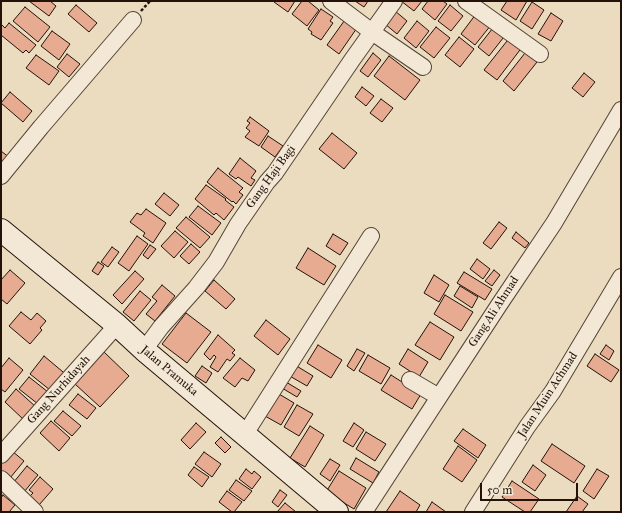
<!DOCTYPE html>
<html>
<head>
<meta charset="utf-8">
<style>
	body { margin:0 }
	#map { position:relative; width:622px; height:513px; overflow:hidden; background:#ebdbbf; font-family:"IM FELL Great Primer",serif }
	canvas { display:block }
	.frame { position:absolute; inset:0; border:2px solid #22120a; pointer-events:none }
	.scale { position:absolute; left:480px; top:483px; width:98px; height:18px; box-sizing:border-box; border:2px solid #22120a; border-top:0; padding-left:5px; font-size:12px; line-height:14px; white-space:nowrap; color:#22120a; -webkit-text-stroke:3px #f2e8d5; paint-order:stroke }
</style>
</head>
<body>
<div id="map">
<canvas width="622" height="513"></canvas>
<div class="frame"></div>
<div class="scale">50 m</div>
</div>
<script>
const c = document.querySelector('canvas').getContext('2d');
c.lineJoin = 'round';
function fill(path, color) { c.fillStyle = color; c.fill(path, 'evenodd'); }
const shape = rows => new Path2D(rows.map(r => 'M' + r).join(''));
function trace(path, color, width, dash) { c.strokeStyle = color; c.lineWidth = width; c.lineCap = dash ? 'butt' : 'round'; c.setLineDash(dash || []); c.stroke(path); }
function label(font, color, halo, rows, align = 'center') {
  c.font = font + ' "IM FELL Great Primer",serif'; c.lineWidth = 3; c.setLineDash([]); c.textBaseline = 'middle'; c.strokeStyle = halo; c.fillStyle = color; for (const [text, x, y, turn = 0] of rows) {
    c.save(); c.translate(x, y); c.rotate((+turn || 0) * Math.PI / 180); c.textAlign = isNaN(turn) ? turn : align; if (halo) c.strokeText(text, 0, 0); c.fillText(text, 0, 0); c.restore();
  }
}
const building = shape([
	[29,1,50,1,56,6,49,16,29,1],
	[274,1,295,1,288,12,274,2,274,1],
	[302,1,308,1,319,10,307,26,292,14,302,1],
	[355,1,368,1,364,7,355,1],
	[401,1,422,1,414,11,401,1],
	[428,1,443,1,447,4,435,20,422,9,428,1],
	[507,1,527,1,516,20,501,10,507,1],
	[532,2,544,10,532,29,520,21,532,2],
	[76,5,97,23,89,32,68,14,76,5],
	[450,5,463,16,451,31,438,21,450,5],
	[25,7,50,27,38,42,13,21,25,7],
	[321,9,333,17,330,21,333,23,321,40,311,34,312,32,308,29,321,9],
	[395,11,407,21,397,34,385,24,395,11],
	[551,13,563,21,551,41,538,34,551,13],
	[476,14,491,25,475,45,461,34,476,14],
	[347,17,359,25,339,54,327,45,347,17],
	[417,21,429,31,416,48,404,38,417,21],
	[9,23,36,45,29,53,26,50,23,53,1,35,1,24,5,28,9,23],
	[496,24,507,33,489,56,478,47,496,24],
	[436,27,450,38,434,58,420,47,436,27],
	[52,31,70,44,59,60,41,46,52,31],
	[511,36,523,46,497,80,484,70,511,36],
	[459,37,474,49,460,67,445,55,459,37],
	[373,53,381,60,368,77,360,71,373,53],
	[525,53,537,62,514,91,503,81,525,53],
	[67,54,80,64,69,77,57,67,67,54],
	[36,55,59,71,49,85,26,68,36,55],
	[389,56,420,80,405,100,374,76,389,56],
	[584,73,595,82,583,97,572,88,584,73],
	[362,87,374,96,366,106,355,97,362,87],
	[10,92,32,111,23,122,1,103,10,92],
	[381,99,393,108,382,122,370,113,381,99],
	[250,117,269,131,259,146,245,137,250,131,246,128,250,123,247,121,250,117],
	[332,133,357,153,344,169,319,149,332,133],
	[268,136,283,146,275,157,261,147,268,136],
	[1,151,10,158,1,170,1,151],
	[240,158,256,171,251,178,255,180,251,186,238,177,236,179,229,174,240,158],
	[218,168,243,188,239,192,243,195,236,204,233,201,232,202,207,182,218,168],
	[206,185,226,199,225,200,234,207,224,220,216,213,214,215,195,199,206,185],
	[164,193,179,205,170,216,155,204,164,193],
	[198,206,221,223,212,235,189,217,198,206],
	[146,209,166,223,153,243,143,236,145,233,130,222,137,213,141,215,146,209],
	[186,217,210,237,200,248,176,228,186,217],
	[499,222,507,228,491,249,483,243,499,222],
	[175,231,188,242,174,258,161,246,175,231],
	[516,232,529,243,525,248,512,238,516,232],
	[333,234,348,243,340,255,326,246,333,234],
	[137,236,148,244,129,271,118,263,137,236],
	[191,244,200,252,189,264,180,256,191,244],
	[150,245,156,249,148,259,143,255,150,245],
	[112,247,119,252,108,267,101,262,112,247],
	[308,248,336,266,324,285,296,268,308,248],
	[477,259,490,269,483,279,470,269,477,259],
	[98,262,104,266,98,275,92,271,98,262],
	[10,270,25,283,7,304,1,299,1,280,10,270],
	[494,270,500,275,492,286,485,281,494,270],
	[135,271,144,279,122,304,113,295,135,271],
	[464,272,492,289,485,300,457,283,464,272],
	[434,275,449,285,439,302,424,293,434,275],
	[214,280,235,299,226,309,205,291,214,280],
	[162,285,175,296,155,321,146,314,157,301,152,297,162,285],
	[460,286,478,297,472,308,454,296,460,286],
	[140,291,151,300,134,321,123,312,140,291],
	[445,295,473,312,461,331,434,314,445,295],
	[21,312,31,320,37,313,46,321,40,328,42,330,30,344,9,326,21,312],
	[186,313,211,332,187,363,162,344,186,313],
	[266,320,290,339,278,355,254,336,266,320],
	[430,322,454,337,440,360,415,345,430,322],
	[218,335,235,350,232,353,235,355,230,361,227,359,218,372,210,367,216,357,214,355,210,360,204,354,218,335],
	[318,345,342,360,331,378,307,363,318,345],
	[606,345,614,351,609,360,600,354,606,345],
	[357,349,365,353,354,371,347,366,357,349],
	[408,349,428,362,419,377,399,364,408,349],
	[104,352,129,376,100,407,75,384,104,352],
	[595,354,619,370,611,382,587,366,595,354],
	[368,355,390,368,381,384,359,371,368,355],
	[44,356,69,377,55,394,30,374,44,356],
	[9,358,23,370,5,392,1,389,1,368,9,358],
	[240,358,255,370,248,381,242,378,235,387,223,378,240,358],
	[295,365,313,376,307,386,288,375,295,365],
	[202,366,212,373,206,383,195,376,202,366],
	[391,375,421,394,412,409,381,390,391,375],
	[29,377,48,392,38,404,19,389,29,377],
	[286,382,301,391,297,397,282,388,286,382],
	[16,389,36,407,24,420,5,402,16,389],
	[78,394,96,408,87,419,69,405,78,394],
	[279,394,294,403,281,425,265,416,279,394],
	[297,405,313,414,299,436,284,427,297,405],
	[63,411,81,426,72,436,54,421,63,411],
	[51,421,70,438,59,451,40,433,51,421],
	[196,423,206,432,190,449,181,440,196,423],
	[354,423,364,430,353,447,343,441,354,423],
	[310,426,324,435,305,467,290,458,310,426],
	[463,429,486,445,478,458,454,441,463,429],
	[366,432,386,444,375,461,356,449,366,432],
	[221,437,231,447,225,453,215,443,221,437],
	[552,444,585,466,574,483,541,461,552,444],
	[458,446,477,460,462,482,443,469,458,446],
	[12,451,24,461,10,478,1,473,2,471,1,470,1,464,12,451],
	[204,452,221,464,212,477,195,464,204,452],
	[356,458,379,472,373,483,350,469,356,458],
	[330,459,340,465,330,481,320,474,330,459],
	[533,465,546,475,535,491,522,482,533,465],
	[27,466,38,475,24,492,13,483,27,466],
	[194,467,209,477,202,487,188,475,194,467],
	[246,469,252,474,254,471,261,477,252,489,239,479,246,469],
	[597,469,609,476,594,499,583,491,597,469],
	[339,471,366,488,354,509,326,492,339,471],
	[40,477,53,489,39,505,30,496,33,493,29,490,40,477],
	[236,480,252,491,244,501,229,490,236,480],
	[512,481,539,499,530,512,525,512,502,497,512,481],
	[280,490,287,495,278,507,272,502,280,490],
	[227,491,242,502,234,512,232,512,219,502,227,491],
	[400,491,420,505,416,512,386,512,400,491],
	[3,495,15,505,9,512,1,512,1,498,3,495],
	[577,496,588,504,582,512,566,512,577,496],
	[432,502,446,512,426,512,432,502],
	[285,503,296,512,277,512,285,503]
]);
fill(building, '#e7ab91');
trace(building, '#22120a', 1);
const street = shape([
	[331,1,372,32,423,67],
	[466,1,540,54],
	[1,176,41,127,133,20],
	[144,350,161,327,196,288,216,262,238,224,267,182,275,173,352,60,394,1],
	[410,380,439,397],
	[245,434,371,236],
	[1,455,117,325],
	[1,479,35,512],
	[364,512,499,305,554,223,621,110],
	[473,512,527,427,553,391,621,277]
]);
const secondary = shape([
	[1,230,117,325,144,350,337,512]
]);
trace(street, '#544437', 18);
trace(secondary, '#22120a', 24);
trace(shape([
	[141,11,150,1]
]), '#22120a', 2.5, [3, 2]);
trace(street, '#f2e8d5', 16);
trace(secondary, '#f2e8d5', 22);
label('12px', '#22120a', '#f2e8d5', [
	["Gang Haji Bagi",271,177,-54],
	["Gang Ali Ahmad",494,312,-57],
	["Jalan Pramuka",169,371,40],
	["Gang Nurhidayah",59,390,-48],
	["Jalan Muin Achmad",548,395,-57]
]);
</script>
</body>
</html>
